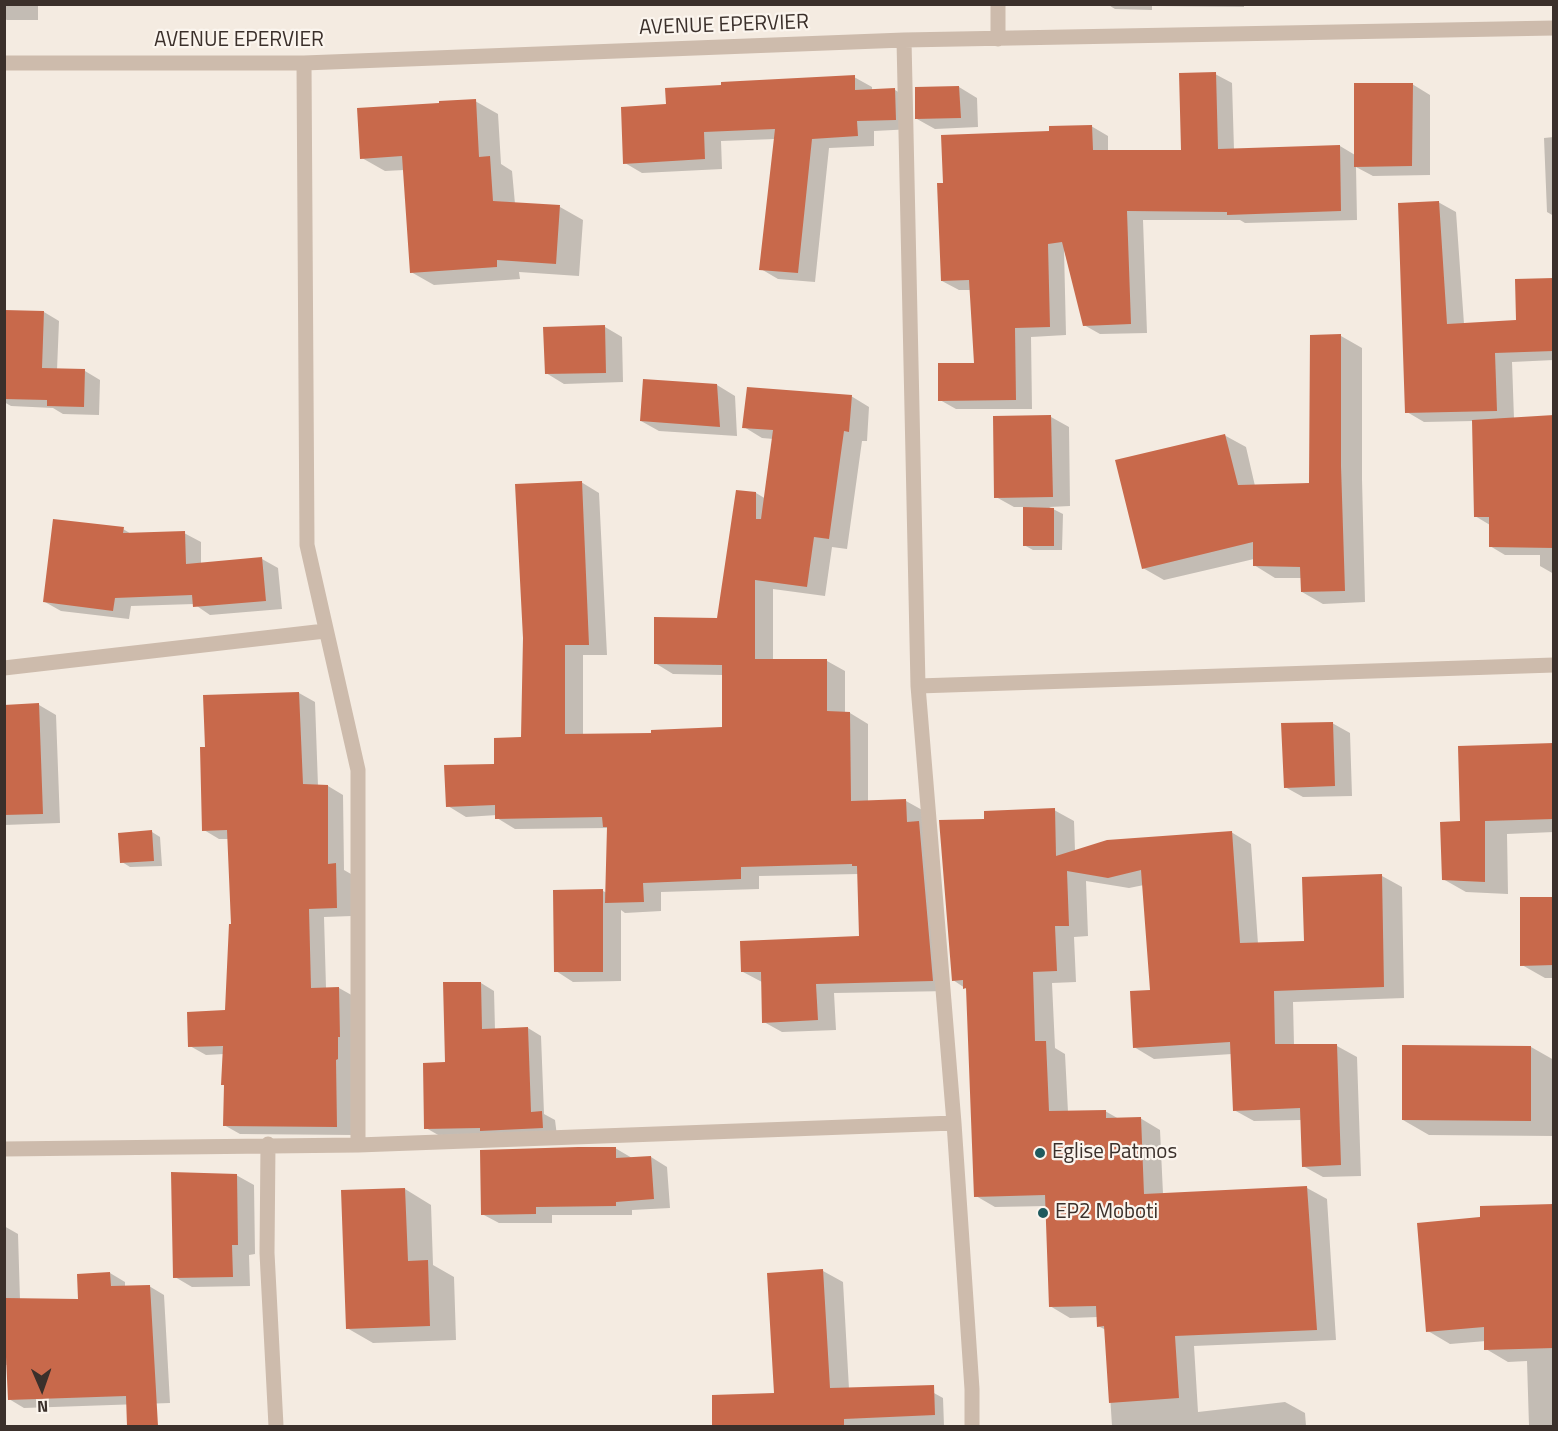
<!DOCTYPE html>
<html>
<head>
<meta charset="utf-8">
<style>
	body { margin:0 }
	#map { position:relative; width:1558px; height:1431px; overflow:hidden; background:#f4ebe1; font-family:"Titillium Web",sans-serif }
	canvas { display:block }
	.frame { position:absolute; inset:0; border:6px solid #3b302b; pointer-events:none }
	.north { position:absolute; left:12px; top:1359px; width:60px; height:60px; -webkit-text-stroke:4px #fbf5ee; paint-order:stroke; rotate:178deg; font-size:16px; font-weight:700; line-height:24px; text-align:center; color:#3b302b }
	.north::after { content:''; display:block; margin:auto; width:21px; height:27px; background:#3b302b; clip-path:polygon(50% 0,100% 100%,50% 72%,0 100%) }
</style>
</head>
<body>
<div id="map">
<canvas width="1558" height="1431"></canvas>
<div class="frame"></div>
<div class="north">N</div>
</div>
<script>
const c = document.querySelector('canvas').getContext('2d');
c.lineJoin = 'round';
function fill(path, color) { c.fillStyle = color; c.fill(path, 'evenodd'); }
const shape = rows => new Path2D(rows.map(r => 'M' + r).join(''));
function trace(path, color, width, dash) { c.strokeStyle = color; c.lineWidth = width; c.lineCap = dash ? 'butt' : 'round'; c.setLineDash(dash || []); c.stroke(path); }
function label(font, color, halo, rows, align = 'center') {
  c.font = font + ' "Titillium Web",sans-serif'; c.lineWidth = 4.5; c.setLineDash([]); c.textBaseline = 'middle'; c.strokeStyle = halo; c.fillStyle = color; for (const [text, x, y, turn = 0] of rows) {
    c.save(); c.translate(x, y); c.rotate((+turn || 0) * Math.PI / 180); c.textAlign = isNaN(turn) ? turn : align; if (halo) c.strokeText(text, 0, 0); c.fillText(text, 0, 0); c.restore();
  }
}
fill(shape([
	[4,4,38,4,38,20,7,20,4,19],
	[1107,4,1244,4,1244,7,1152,6,1152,10,1115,9],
	[1215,74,1232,83,1234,150,1340,146,1355,155,1412,84,1430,95,1430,175,1373,176,1356,167,1357,220,1245,223,1240,220,1143,220,1147,333,1100,334,1084,325,1064,249,1066,335,1031,337,1032,409,956,409,940,400,976,364,971,290,959,290,942,281,944,184,1050,133,1091,126,1108,136,1108,151,1183,151],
	[854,77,872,87,872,90,895,90,912,100,913,129,874,131,874,146,829,148,815,282,778,279,761,269,775,139,721,141,722,169,642,173,625,163,667,106],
	[959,87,977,98,978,127,935,129,917,119],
	[475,101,498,114,501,164,512,171,515,204,560,207,583,220,579,276,519,272,520,279,434,285,411,272,404,170,385,171,362,158,441,105],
	[1554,137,1554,216,1547,212,1544,138],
	[1438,202,1456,212,1464,324,1518,321,1554,279,1554,360,1512,362,1514,419,1554,416,1554,574,1540,566,1540,555,1505,555,1490,546,1490,525,1475,516,1474,421,1424,422,1407,412],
	[4,311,44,312,59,321,57,370,85,371,100,380,99,415,63,414,53,408,11,406,4,402],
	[605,327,622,337,623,382,564,384,546,373],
	[1341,336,1362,348,1362,479,1365,602,1323,604,1302,592,1302,578,1275,578,1254,565,1254,559,1164,580,1143,568,1224,435,1246,447,1255,486,1310,484],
	[717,385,735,396,737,436,659,431,641,421],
	[851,396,869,407,867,441,862,441,847,549,832,547,825,596,773,589,773,661,827,661,845,671,845,713,850,713,868,724,868,802,906,801,924,811,950,991,834,993,836,1030,782,1032,764,1022,762,982,743,972,861,938,859,874,759,876,759,889,661,892,661,911,625,913,621,910,621,981,573,982,556,971,603,891,607,893,608,828,515,829,497,818,497,815,466,817,448,806,496,765,522,739,581,482,599,493,607,655,583,655,583,735,653,734,723,729,723,675,673,674,655,663,718,619,756,493,766,499,774,439,762,438,744,427],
	[1051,417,1069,427,1070,506,1049,507,1063,514,1062,550,1033,550,1024,545,1024,507,1014,507,996,497],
	[123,529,133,535,184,533,201,542,201,564,262,559,278,568,282,609,210,615,194,604,131,606,129,619,61,611,45,602],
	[299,693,315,702,318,786,328,786,343,795,344,870,351,874,352,916,324,917,326,988,339,988,355,997,352,1135,240,1134,224,1125,224,1054,206,1055,190,1046,226,1012,232,926,229,839,219,839,204,830,207,749],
	[39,705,56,715,60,823,4,825,4,706],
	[1332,723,1350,733,1352,796,1303,797,1285,787],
	[1554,744,1554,832,1507,834,1508,894,1466,892,1443,879,1461,823],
	[1054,810,1074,821,1075,851,1231,832,1251,844,1258,944,1306,942,1382,876,1402,887,1404,998,1293,1002,1294,1045,1337,1046,1357,1057,1361,1176,1323,1177,1303,1166,1302,1120,1254,1121,1234,1110,1232,1054,1154,1059,1134,1047,1151,991,1144,885,1129,888,1086,881,1088,936,1074,937,1076,982,1052,983,1055,1048,1065,1054,1068,1112,1105,1111,1119,1119,1140,1118,1160,1130,1163,1194,1307,1188,1327,1199,1336,1340,1194,1346,1198,1412,1285,1402,1305,1413,1306,1426,1112,1426,1106,1330,1098,1326,1098,1317,1070,1318,1050,1306,1047,1206,995,1207,976,1196,968,990,953,980,986,820],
	[152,832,160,837,162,866,130,867,122,862],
	[1554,898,1554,978,1545,978,1522,965],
	[481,983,494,991,495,1030,528,1028,541,1036,544,1114,555,1120,557,1136,440,1136,426,1128,446,1064],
	[1404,1046,1531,1047,1554,1060,1554,1136,1429,1135,1403,1120],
	[615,1148,632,1158,651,1157,667,1167,670,1208,632,1210,632,1215,552,1215,552,1223,499,1223,482,1214],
	[236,1175,254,1185,255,1254,249,1255,250,1286,192,1287,175,1277],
	[405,1189,431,1205,433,1265,454,1277,456,1340,373,1343,347,1328],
	[1554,1205,1554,1426,1529,1426,1527,1361,1508,1362,1486,1349,1486,1341,1450,1344,1428,1331,1482,1219],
	[4,1226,18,1234,20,1300,80,1300,110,1273,125,1282,125,1287,149,1286,164,1295,170,1403,24,1408,9,1399,8,1365,4,1365],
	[823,1271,843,1282,849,1389,923,1387,943,1398,944,1426,717,1426,713,1424,775,1395]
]), '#0003');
fill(shape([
	[1216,72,1218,149,1340,145,1341,211,1227,215,1227,212,1127,211,1131,324,1083,326,1062,242,1048,244,1050,327,1015,328,1016,400,938,401,938,363,974,363,969,280,941,281,937,183,943,183,941,135,1049,131,1049,126,1092,125,1093,150,1181,150,1179,73],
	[855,75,855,90,895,88,896,120,857,121,858,136,812,139,798,273,759,270,775,129,704,132,705,159,623,164,621,107,666,104,665,88,721,85,721,82],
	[1354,83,1413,83,1412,166,1354,167],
	[959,86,961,118,915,119,915,87],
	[476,99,479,157,490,156,493,201,560,205,556,264,497,260,497,267,410,273,402,156,360,159,357,108,439,103,439,101],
	[1439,201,1447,324,1516,320,1515,279,1554,278,1554,351,1495,353,1497,411,1405,413,1398,203],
	[4,310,44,311,42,368,85,369,84,407,47,406,47,400,4,399],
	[605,325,606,373,545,374,543,327],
	[1341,334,1341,466,1345,591,1301,592,1300,567,1253,566,1253,542,1142,569,1115,460,1225,434,1238,485,1309,483,1310,335],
	[643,379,717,384,720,427,640,421],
	[747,387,852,395,849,432,844,431,829,539,814,537,807,587,755,580,755,659,827,659,827,711,850,712,851,801,906,799,907,822,919,821,933,981,816,984,818,1020,762,1023,761,972,741,972,740,941,859,936,857,866,852,866,852,864,741,867,741,879,643,883,644,902,605,903,607,827,603,827,602,817,495,819,495,805,446,807,444,765,494,764,494,738,521,737,523,638,515,484,582,481,589,645,565,645,565,734,651,733,651,730,722,727,722,665,654,664,654,617,717,618,736,490,756,492,756,519,761,519,773,430,742,428],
	[1051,415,1053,497,994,498,993,416],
	[1554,415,1554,548,1489,547,1489,517,1474,517,1472,420],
	[1023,507,1054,508,1054,546,1023,546],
	[53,519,124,527,123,533,185,531,186,564,262,557,266,601,193,607,192,595,115,598,113,611,43,602],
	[299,692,303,784,328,785,328,864,336,863,337,908,309,909,311,988,339,987,340,1037,338,1037,338,1059,336,1060,337,1127,223,1126,224,1085,221,1085,223,1046,188,1047,187,1012,225,1010,229,924,231,924,227,830,202,831,200,747,205,747,203,695],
	[39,703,43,814,4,815,4,705],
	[1333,722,1335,786,1284,788,1281,723],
	[1554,743,1554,819,1485,821,1485,882,1442,880,1440,822,1460,821,1458,746],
	[1055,808,1056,856,1107,840,1232,831,1240,943,1304,941,1302,877,1382,874,1384,987,1274,991,1275,1044,1337,1044,1341,1165,1302,1167,1300,1108,1233,1111,1230,1042,1133,1048,1130,991,1150,990,1141,870,1108,878,1067,871,1069,926,1055,926,1057,971,1033,972,1035,1041,1046,1041,1049,1111,1106,1110,1106,1118,1141,1117,1144,1194,1307,1186,1317,1330,1175,1336,1179,1398,1109,1403,1104,1326,1097,1327,1096,1306,1049,1307,1045,1195,974,1197,966,988,963,989,963,980,952,981,939,820,984,819,984,811],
	[152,830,154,861,120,863,118,833],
	[603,889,603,972,554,972,553,890],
	[1520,897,1554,897,1554,965,1520,966],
	[443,982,481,982,482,1029,528,1027,531,1112,542,1111,543,1128,480,1131,480,1128,424,1129,423,1063,445,1062],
	[1402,1045,1531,1046,1531,1121,1402,1120],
	[578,1147,616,1147,616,1158,651,1156,654,1199,616,1202,616,1206,536,1207,536,1214,481,1215,480,1150],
	[171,1172,237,1174,238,1245,232,1245,233,1277,173,1278],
	[405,1188,408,1261,428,1260,430,1326,346,1329,341,1190],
	[1554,1204,1554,1348,1484,1350,1484,1327,1426,1332,1417,1223,1480,1217,1480,1206],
	[823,1269,830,1388,934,1385,935,1415,844,1419,844,1426,712,1425,712,1395,774,1393,767,1273],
	[110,1272,111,1286,150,1285,158,1426,127,1426,126,1396,8,1400,6,1357,4,1357,4,1298,78,1299,77,1274]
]), '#c8694b');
trace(shape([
	[998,39,998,4],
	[904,40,918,686,954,1123,972,1389,972,1426],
	[4,63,304,63,904,40,1554,28],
	[304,63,307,545,358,770,358,1145],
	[4,668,325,631],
	[918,686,1554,665],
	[268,1144,267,1253,276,1426],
	[4,1149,358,1145,954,1123]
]), '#cdbbac', 15);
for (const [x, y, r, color] of [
	[1040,1153,6,"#1f5a5e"],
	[1043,1213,6,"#1f5a5e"]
]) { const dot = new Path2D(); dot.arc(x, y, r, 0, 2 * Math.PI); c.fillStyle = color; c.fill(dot); trace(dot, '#fbf5ee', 2); }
label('21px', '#3b302b', '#fbf5ee', [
	["AVENUE EPERVIER",724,26,-2],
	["AVENUE EPERVIER",239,41]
]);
label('21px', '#3b302b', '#fbf5ee', [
	["Eglise Patmos",1052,1153],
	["EP2 Moboti",1055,1213]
], 'left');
</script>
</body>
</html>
